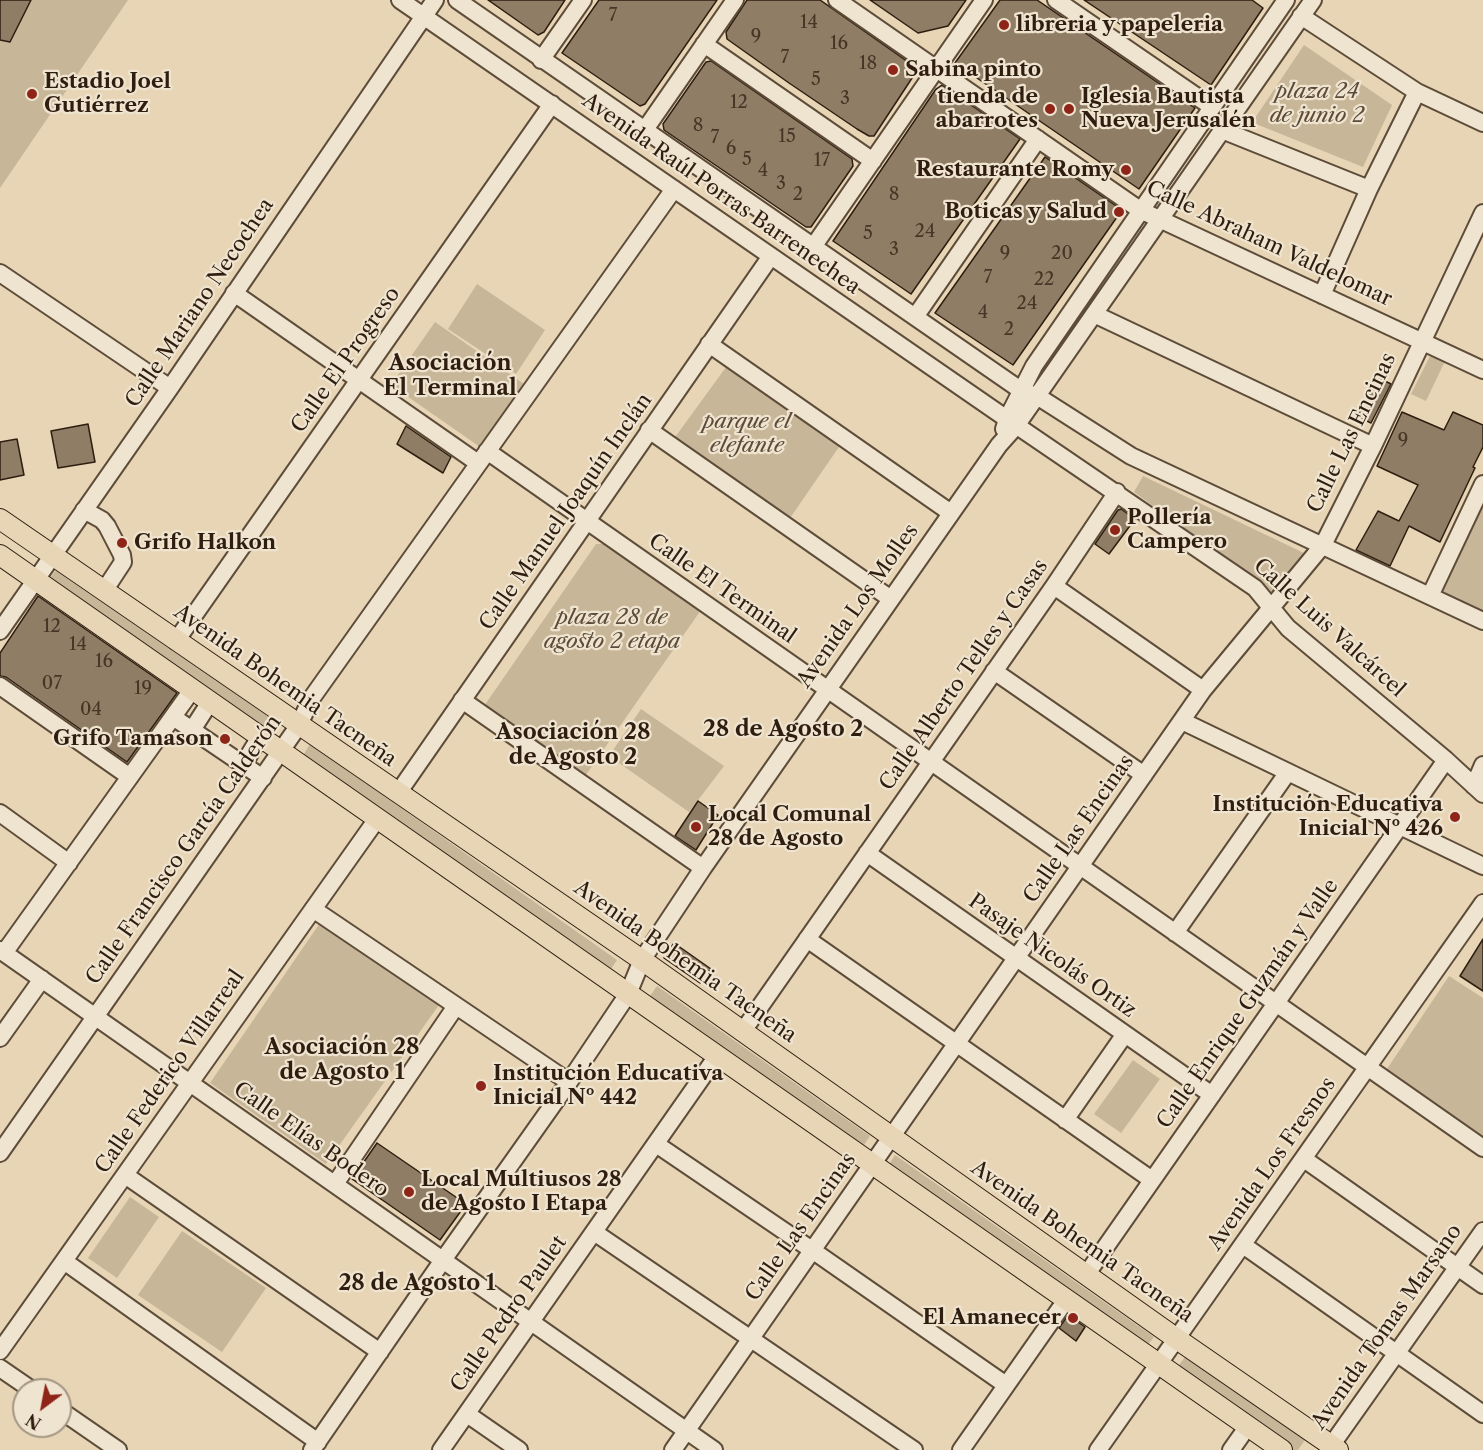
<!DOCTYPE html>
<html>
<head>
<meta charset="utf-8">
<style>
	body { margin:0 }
	#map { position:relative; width:1483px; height:1450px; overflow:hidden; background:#e7d5b5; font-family:"Libre Caslon Text",serif }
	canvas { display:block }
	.north { position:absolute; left:12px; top:1378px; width:60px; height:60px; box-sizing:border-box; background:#efe4cf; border:2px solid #a29583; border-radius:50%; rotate:212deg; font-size:16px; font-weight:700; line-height:24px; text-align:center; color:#2f1e10 }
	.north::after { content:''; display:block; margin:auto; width:21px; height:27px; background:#8f2418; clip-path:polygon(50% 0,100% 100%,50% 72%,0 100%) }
</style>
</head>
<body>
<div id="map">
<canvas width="1483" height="1450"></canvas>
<div class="north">N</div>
</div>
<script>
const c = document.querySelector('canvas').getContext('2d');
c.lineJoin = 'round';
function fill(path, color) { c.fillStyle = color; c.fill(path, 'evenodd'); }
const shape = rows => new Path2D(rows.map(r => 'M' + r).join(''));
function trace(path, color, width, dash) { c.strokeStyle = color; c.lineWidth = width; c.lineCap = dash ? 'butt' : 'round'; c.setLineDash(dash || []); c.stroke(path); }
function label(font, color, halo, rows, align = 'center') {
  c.font = font + ' "Libre Caslon Text",serif'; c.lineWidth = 4.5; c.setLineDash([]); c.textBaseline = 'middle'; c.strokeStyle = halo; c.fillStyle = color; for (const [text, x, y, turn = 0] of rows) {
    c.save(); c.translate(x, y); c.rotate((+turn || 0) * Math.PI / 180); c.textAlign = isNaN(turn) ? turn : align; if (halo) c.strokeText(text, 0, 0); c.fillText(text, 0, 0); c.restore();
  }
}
fill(shape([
	[0,0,128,0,0,188],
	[1304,45,1392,105,1363,167,1256,124,1255,118],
	[477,284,545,330,516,374,448,329],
	[435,322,524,384,480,447,391,385],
	[1431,354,1445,361,1426,401,1411,394],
	[729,363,841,444,788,521,673,440],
	[1143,476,1306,554,1275,594,1134,492],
	[1483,505,1483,613,1441,593],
	[596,544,607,544,701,610,583,779,482,709],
	[59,566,280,725,271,737,50,578],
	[641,709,724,766,689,812,609,756],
	[310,744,617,960,609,972,302,757],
	[320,923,439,1005,326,1164,210,1083],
	[1449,976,1483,998,1483,1139,1385,1072],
	[657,986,870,1136,862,1148,648,999],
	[1133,1060,1160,1079,1121,1133,1094,1114],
	[895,1155,1154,1337,1146,1347,888,1166],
	[130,1197,159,1217,117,1278,88,1258],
	[182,1231,266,1288,222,1352,138,1295],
	[1185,1357,1305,1440,1298,1450,1292,1450,1176,1369]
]), '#c8b699');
const building = shape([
	[0,0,31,0,10,42,0,40,0,0],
	[488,0,565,0,544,32,538,35,488,0],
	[599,0,717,0,645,104,640,106,562,53,599,0],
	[747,0,820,0,918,69,874,136,869,136,857,129,789,83,727,39,726,32,747,0],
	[870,0,966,0,948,26,918,33,870,0],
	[1000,0,1037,0,1195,108,1139,189,955,63,1000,0],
	[1084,0,1252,0,1263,8,1211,85,1084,0],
	[711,61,852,159,853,166,811,227,806,227,664,130,663,124,706,62,711,61],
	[942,85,1020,139,911,294,833,241,936,89,942,85],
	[1045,157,1122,210,1013,365,935,313,1045,157],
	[1377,377,1391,384,1371,423,1357,416,1377,377],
	[1402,412,1444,430,1453,412,1483,425,1483,447,1473,467,1475,468,1440,542,1409,526,1390,566,1356,550,1378,511,1399,521,1418,485,1377,466,1402,412],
	[88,424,95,462,58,468,51,431,88,424],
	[406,426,451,457,443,473,397,444,406,426],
	[17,439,24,475,0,480,0,442,17,439],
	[1121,509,1135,519,1109,554,1095,544,1118,510,1121,509],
	[38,596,177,693,127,762,6,677,0,676,0,653,38,596],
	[698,801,718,815,696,850,675,836,698,801],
	[1483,939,1483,991,1460,976,1483,939],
	[674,943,711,969,700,983,664,958,674,943],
	[377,1143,466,1204,440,1240,352,1179,377,1143],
	[1068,1315,1085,1327,1076,1341,1059,1328,1068,1315]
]);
fill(building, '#8f7d66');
trace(building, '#2f1e10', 1.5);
const minor = shape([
	[400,0,1007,419,1255,588,1288,628,1446,760,1483,794],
	[457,0,1022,391,1037,396,1131,456,1483,621],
	[837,0,1140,210,1483,370],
	[1056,0,1212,107],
	[1301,16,1417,92,1483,123],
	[704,44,873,161],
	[541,60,583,0],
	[1222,130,1369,189],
	[644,131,735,0],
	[813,247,984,0],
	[0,273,170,388],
	[234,293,478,463],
	[1322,295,1369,189,1417,92],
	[1094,314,1373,446],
	[915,317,1038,139],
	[709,344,951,513],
	[1004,429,1007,419,1034,366,1286,0],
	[649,430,891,599],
	[487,451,1483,1148],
	[84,510,102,520,107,526,122,555,123,562,104,591],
	[1054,586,1203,690],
	[1430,596,1483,484],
	[0,631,170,388,435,0],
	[176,641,552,104],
	[994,671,1144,775],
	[0,686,130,777],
	[462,700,703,868],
	[173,717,263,778],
	[1182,721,1483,866],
	[192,730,210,702],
	[243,765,260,737],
	[1474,786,1483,765],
	[398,793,771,256],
	[0,813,69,863],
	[867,853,1212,1095],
	[313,909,569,1082],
	[1175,933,1288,772],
	[807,939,1152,1180],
	[0,950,714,1450],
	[4,953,192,690],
	[743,1031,1054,586,1117,492],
	[0,1038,42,979],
	[1065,1120,1125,1034],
	[656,1144,812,1250,1006,1385],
	[0,1153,299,725,311,699,674,189],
	[1304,1159,1483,1285],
	[125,1175,380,1352],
	[335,1184,456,1006],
	[594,1232,914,1450],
	[1243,1245,1483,1414],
	[64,1261,318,1442],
	[1086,1275,1446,760],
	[0,1351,377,819],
	[0,1368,32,1390],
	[60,1410,118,1450],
	[467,1414,519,1450],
	[312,1450,443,1260,569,1082,628,994,642,960,703,868,999,445,1016,426,1313,0],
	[441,1450,717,1056],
	[673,1450,1203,690,1323,545,1373,446,1483,213],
	[961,1450,1066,1300],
	[1098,1450,1483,903],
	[1231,1450,1248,1426],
	[1328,1450,1483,1231]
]);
const major = shape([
	[0,519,642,960,1177,1339,1338,1450],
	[0,555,1282,1450]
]);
trace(minor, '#5d4c39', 20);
trace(major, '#2f1e10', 22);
trace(minor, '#efe4cf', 16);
trace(major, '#e7d5b5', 20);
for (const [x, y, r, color] of [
	[1004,25,6,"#8f2418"],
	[893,70,6,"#8f2418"],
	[32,94,6,"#8f2418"],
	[1050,109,6,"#8f2418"],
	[1069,109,6,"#8f2418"],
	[1126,170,6,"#8f2418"],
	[1119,212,6,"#8f2418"],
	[1115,530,6,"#8f2418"],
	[122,543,6,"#8f2418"],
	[225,739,6,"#8f2418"],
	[1455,817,6,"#8f2418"],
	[696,827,6,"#8f2418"],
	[481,1086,6,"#8f2418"],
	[409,1192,6,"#8f2418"],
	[1073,1318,6,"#8f2418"]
]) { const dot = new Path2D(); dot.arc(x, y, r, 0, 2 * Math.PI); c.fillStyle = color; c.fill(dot); trace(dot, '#efe4cf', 2); }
label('18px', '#473626', null, [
	["7",613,16],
	["14",809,23],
	["9",756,37],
	["16",839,44],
	["7",785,58],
	["18",868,64],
	["5",816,80],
	["3",845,99],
	["12",739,103],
	["8",698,126],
	["15",787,137],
	["7",715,138],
	["6",731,149],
	["5",747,160],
	["17",822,161],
	["4",763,171],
	["3",781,184],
	["2",798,195],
	["8",894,195],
	["24",925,232],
	["5",868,234],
	["3",894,250],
	["9",1005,254],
	["20",1062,254],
	["7",988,278],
	["22",1044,280],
	["24",1027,304],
	["4",983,313],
	["2",1009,330],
	["9",1403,441],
	["12",52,627],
	["14",78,645],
	["16",104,662],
	["07",52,684],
	["19",143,689],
	["04",91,710]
]);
label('bold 21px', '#2f1e10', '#efe4cf', [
	["libreria y papeleria",1016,25],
	["Sabina pinto",905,70],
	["Estadio Joel",44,82],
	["Gutiérrez",44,106],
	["tienda de",1038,97,"right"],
	["abarrotes",1038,121,"right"],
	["Iglesia Bautista",1081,97],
	["Nueva Jerusalén",1081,121],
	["Restaurante Romy",1114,170,"right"],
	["Boticas y Salud",1107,212,"right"],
	["Pollería",1127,518],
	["Campero",1127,542],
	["Grifo Halkon",134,543],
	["Grifo Tamason",213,739,"right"],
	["Institución Educativa",1443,805,"right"],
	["Inicial Nº 426",1443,829,"right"],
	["Local Comunal",708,815],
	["28 de Agosto",708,839],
	["Institución Educativa",493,1074],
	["Inicial Nº 442",493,1098],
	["Local Multiusos 28",421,1180],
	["de Agosto I Etapa",421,1204],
	["El Amanecer",1061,1318,"right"]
], 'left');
label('italic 21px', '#5d4c39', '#efe4cf', [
	["plaza 24",1317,92],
	["de junio 2",1317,116],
	["parque el",747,422],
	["elefante",747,446],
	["plaza 28 de",612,618],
	["agosto 2 etapa",612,642]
]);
label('21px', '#2f1e10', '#efe4cf', [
	["Avenida Raúl Porras Barrenechea",721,194,35],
	["Calle Abraham Valdelomar",1269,244,25],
	["Calle Mariano Necochea",200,303,-56],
	["Calle El Progreso",346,360,-55],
	["Calle Las Encinas",1352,433,-64],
	["Calle Manuel Joaquín Inclán",566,512,-55],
	["Calle El Terminal",722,589,35],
	["Avenida Los Molles",858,606,-55],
	["Calle Luis Valcárcel",1329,628,42],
	["Calle Alberto Telles y Casas",964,675,-55],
	["Avenida Bohemia Tacneña",285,686,35],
	["Calle Las Encinas",1079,829,-55],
	["Calle Francisco García Calderón",184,850,-55],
	["Pasaje Nicolás Ortiz",1052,956,35],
	["Avenida Bohemia Tacneña",685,962,35],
	["Calle Enrique Guzmán y Valle",1248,1004,-55],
	["Calle Federico Villarreal",170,1072,-55],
	["Calle Elías Bodero",311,1140,35],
	["Avenida Los Fresnos",1272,1164,-55],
	["Calle Las Encinas",801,1227,-55],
	["Avenida Bohemia Tacneña",1082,1242,35],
	["Calle Pedro Paulet",509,1314,-55],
	["Avenida Tomas Marsano",1387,1327,-55]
]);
label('bold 22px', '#2f1e10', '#efe4cf', [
	["Asociación",450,364],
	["El Terminal",450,389],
	["28 de Agosto 2",783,730],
	["Asociación 28",573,733],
	["de Agosto 2",573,758],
	["Asociación 28",342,1048],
	["de Agosto 1",342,1073],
	["28 de Agosto 1",417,1284]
]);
</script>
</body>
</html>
